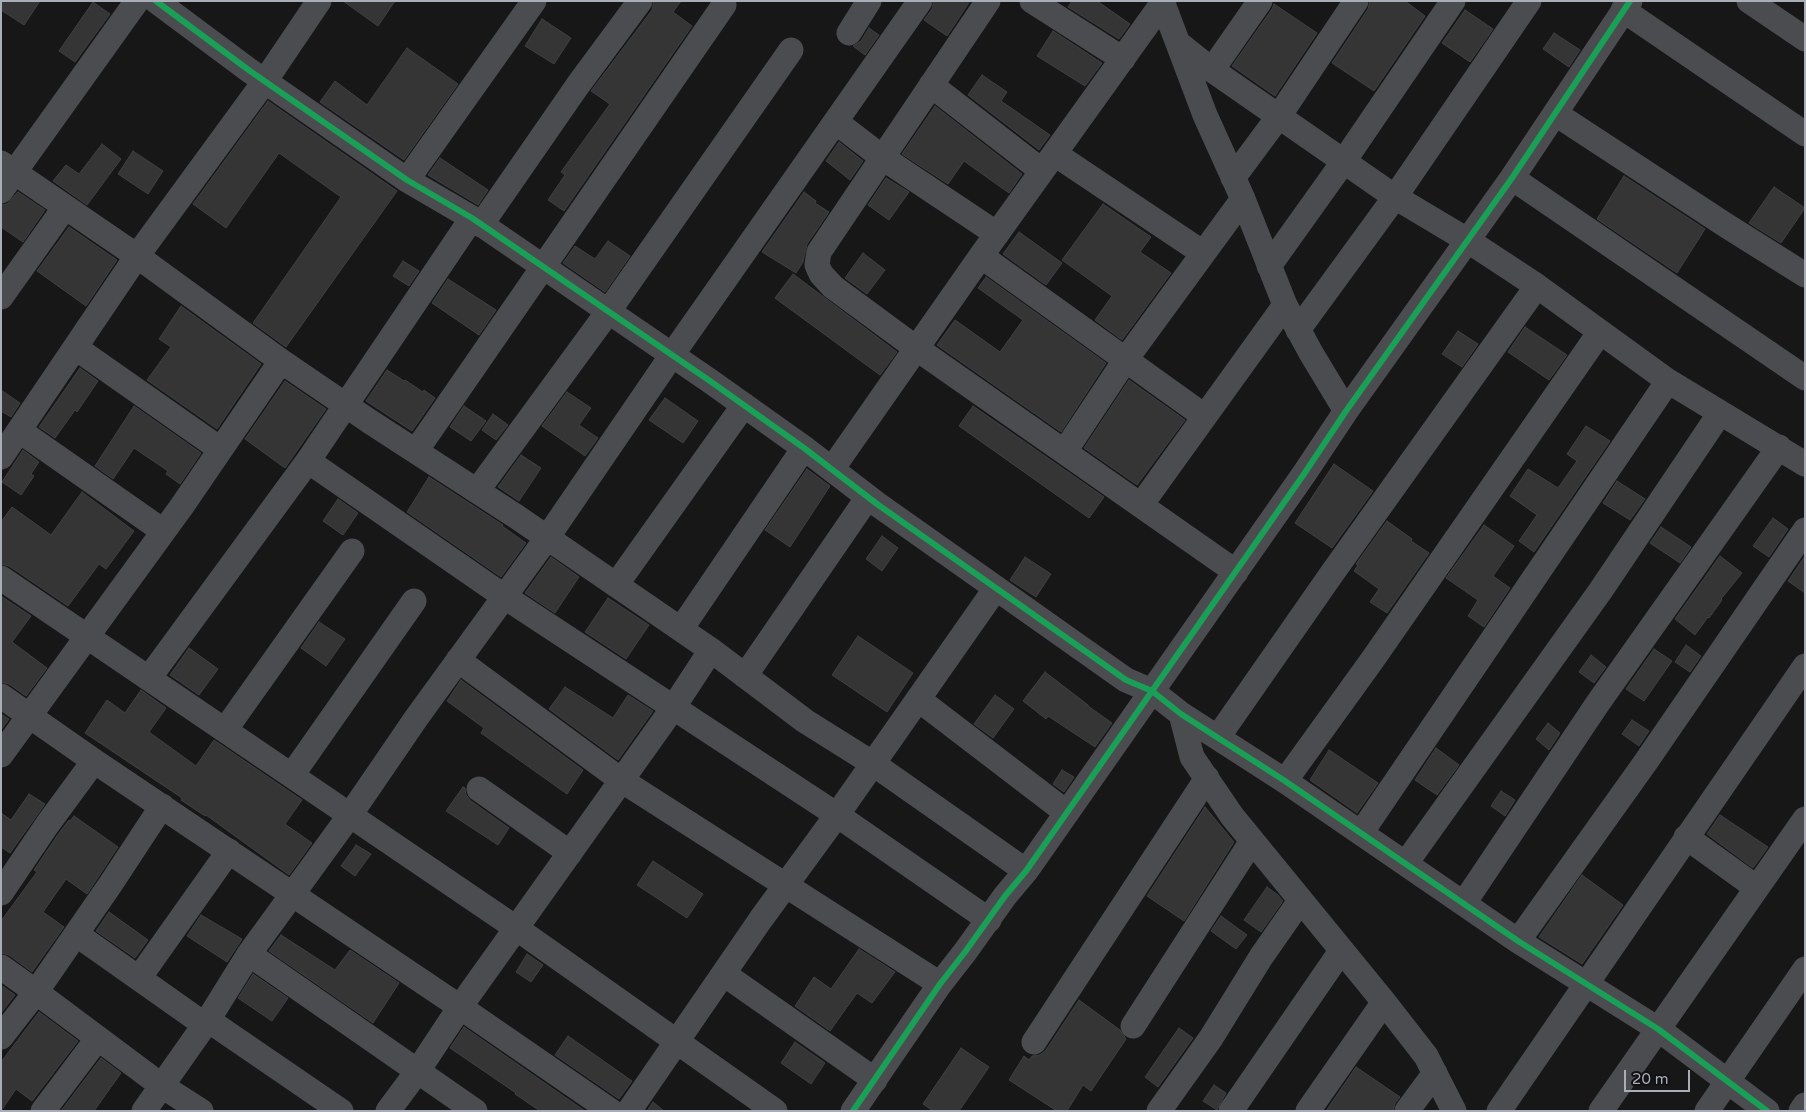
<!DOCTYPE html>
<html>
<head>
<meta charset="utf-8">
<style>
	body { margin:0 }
	#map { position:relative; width:1806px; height:1112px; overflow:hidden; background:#171717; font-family:"Varela Round",sans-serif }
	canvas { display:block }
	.frame { position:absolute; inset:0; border:2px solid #a8adb8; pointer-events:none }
	.scale { position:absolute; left:1624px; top:1070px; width:66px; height:22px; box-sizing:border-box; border:2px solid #a8adb8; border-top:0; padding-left:6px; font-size:15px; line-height:18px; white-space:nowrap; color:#a8adb8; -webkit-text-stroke:4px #111113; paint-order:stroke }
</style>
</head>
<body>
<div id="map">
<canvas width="1806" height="1112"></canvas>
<div class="frame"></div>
<div class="scale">20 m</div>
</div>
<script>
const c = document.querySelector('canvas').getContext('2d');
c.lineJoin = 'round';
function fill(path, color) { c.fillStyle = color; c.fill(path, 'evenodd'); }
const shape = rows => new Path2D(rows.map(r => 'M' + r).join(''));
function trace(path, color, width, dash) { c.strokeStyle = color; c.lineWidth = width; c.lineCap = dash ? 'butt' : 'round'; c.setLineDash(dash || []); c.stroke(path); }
const building = shape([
	[1,1,40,1,24,25,1,10,1,1],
	[343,1,395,1,378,26,343,1],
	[654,1,681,1,673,12,692,26,564,211,548,200,565,175,561,172,610,104,591,91,652,10,654,1],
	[934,1,970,1,947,36,924,20,932,9,934,1],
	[1072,1,1097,1,1130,24,1119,39,1068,7,1072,1],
	[1370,1,1405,1,1425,16,1374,91,1332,63,1368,9,1370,1],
	[93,2,110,14,75,62,59,51,93,2],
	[1274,4,1317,33,1275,96,1232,66,1272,9,1274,4],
	[1465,10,1493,29,1470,62,1442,43,1465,10],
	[542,19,571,38,554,64,525,46,542,19],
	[869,28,879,35,865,55,853,46,861,41,869,28],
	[1053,31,1102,63,1085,86,1037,56,1053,31],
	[1554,33,1580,50,1569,67,1543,49,1554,33],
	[407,48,458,84,404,160,320,102,335,81,367,105,407,48],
	[982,75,1007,92,1001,101,1050,135,1039,150,968,95,982,75],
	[268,101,397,191,286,347,253,323,341,197,279,153,226,228,193,204,268,101],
	[935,106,1022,174,1009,193,964,161,948,184,902,154,935,106],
	[839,142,863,161,850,180,826,161,839,142],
	[102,144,121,159,87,205,53,181,66,165,79,174,102,144],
	[133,151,163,171,148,194,118,174,133,151],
	[440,158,488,190,478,205,428,175,440,158],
	[1624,176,1705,229,1677,273,1597,219,1624,176],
	[886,178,909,192,889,220,868,205,886,178],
	[1774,187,1805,208,1781,243,1749,223,1774,187],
	[18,192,45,210,23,242,1,227,1,205,7,204,18,192],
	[804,192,816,201,815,203,829,212,807,244,803,262,796,273,762,252,804,192],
	[1103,204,1151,237,1140,252,1171,273,1122,340,1095,320,1112,296,1062,260,1103,204],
	[69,227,117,260,86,306,37,271,69,227],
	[1019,232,1062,263,1046,285,1003,254,1019,232],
	[608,241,630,256,605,292,563,263,575,246,595,259,608,241],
	[863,253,885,270,867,294,845,278,863,253],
	[403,261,419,271,409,286,393,276,403,261],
	[793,274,897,352,880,375,775,298,793,274],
	[986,277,1106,363,1061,432,937,345,955,320,1000,352,1023,320,978,288,986,277],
	[448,279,496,310,479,335,432,303,448,279],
	[181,306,261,364,217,429,147,380,171,347,159,339,181,306],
	[1525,327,1567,355,1549,380,1508,352,1525,327],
	[1458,331,1478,344,1462,367,1442,354,1458,331],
	[80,368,98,381,77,412,75,410,55,438,39,427,80,368],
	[387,370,404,381,405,380,423,392,424,390,435,398,412,431,366,401,387,370],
	[1129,380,1185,420,1137,485,1084,448,1129,380],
	[285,381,326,409,285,468,245,439,285,381],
	[1,390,20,403,11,417,1,411,1,390],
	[567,392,591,408,579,425,598,438,585,456,542,426,567,392],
	[665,398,698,421,683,443,649,420,665,398],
	[134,406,201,453,180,484,166,474,168,471,134,448,113,479,95,466,134,406],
	[464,406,486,421,471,441,450,427,464,406],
	[973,406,1104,497,1089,518,959,426,973,406],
	[493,414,508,425,496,440,482,430,493,414],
	[1586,426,1610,441,1534,552,1519,541,1537,515,1510,496,1528,469,1558,488,1577,461,1567,454,1586,426],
	[23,450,39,462,31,474,34,476,21,495,2,482,23,450],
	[521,455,541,468,519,501,498,487,521,455],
	[1334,464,1373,491,1332,548,1295,523,1334,464],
	[807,469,830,486,790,547,765,530,807,469],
	[429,477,503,525,502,526,526,543,501,577,407,512,429,477],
	[1617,481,1645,499,1630,520,1603,503,1617,481],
	[82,492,134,531,106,569,99,564,68,606,9,566,1,564,1,522,12,507,51,535,82,492],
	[338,499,358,513,343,535,323,521,338,499],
	[1773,518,1788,529,1769,557,1753,546,1773,518],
	[1387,521,1412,539,1411,541,1429,553,1387,613,1370,602,1379,589,1354,571,1358,565,1356,564,1387,521],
	[1484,525,1514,546,1493,576,1510,588,1484,627,1468,616,1478,600,1446,578,1484,525],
	[1661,527,1691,547,1680,563,1650,543,1661,527],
	[882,536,898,548,882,571,866,559,882,536],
	[1720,556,1742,573,1721,599,1722,600,1709,618,1708,617,1695,635,1675,619,1720,556],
	[1805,556,1805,593,1788,581,1805,556],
	[551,557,579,577,555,613,525,593,551,557],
	[1025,557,1051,574,1036,597,1010,580,1025,557],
	[1,596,31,616,12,642,47,668,26,696,9,684,1,682,1,596],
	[608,598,649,625,626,659,585,632,608,598],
	[319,622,345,639,326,666,301,648,319,622],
	[858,636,913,673,887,712,832,675,858,636],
	[1686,645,1701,656,1690,672,1675,662,1686,645],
	[189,648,218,669,199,695,170,675,189,648],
	[1654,649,1672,661,1644,701,1626,689,1654,649],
	[1591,655,1606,667,1594,683,1579,672,1591,655],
	[1045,672,1088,705,1088,706,1112,723,1095,747,1048,716,1046,719,1023,701,1045,672],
	[461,680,583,770,567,794,481,733,484,728,447,701,461,680],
	[565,687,613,718,628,695,653,711,618,760,549,709,565,687],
	[141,690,166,708,149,732,196,766,214,740,302,800,285,824,312,843,289,875,206,815,205,816,181,800,182,798,85,733,107,700,125,713,141,690],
	[995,695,1014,709,993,738,974,724,995,695],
	[1,714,9,719,1,730,1,714],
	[1632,720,1649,731,1639,746,1622,734,1632,720],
	[1548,723,1560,733,1549,750,1536,739,1548,723],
	[1436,748,1459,765,1437,795,1415,780,1436,748],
	[1329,750,1378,783,1357,813,1310,780,1329,750],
	[1062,770,1074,777,1064,792,1053,784,1062,770],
	[463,787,465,788,466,795,471,801,509,828,498,845,446,811,463,787],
	[1501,791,1515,800,1505,816,1491,806,1501,791],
	[29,794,45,804,10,853,1,847,1,813,11,820,29,794],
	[1205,807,1234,842,1184,921,1147,896,1205,807],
	[1720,815,1768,847,1753,868,1707,834,1720,815],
	[74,816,118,847,87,894,66,879,43,912,64,927,32,972,9,955,1,953,1,921,37,872,34,870,59,833,69,820,70,821,74,816],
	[356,845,371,854,355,876,341,866,356,845],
	[653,861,703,894,687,918,637,885,653,861],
	[1582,875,1623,905,1582,964,1539,937,1582,875],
	[1267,887,1278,895,1283,901,1261,932,1244,920,1267,887],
	[109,912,148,940,135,958,96,931,109,912],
	[201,915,242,939,227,962,187,936,201,915],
	[1221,916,1247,935,1236,949,1211,931,1221,916],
	[281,935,335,970,350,950,399,983,373,1023,269,951,281,935],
	[859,949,895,972,872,1003,857,993,830,1031,795,1006,814,977,831,989,859,949],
	[527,954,543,965,531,982,516,972,527,954],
	[253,974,288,998,272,1021,238,998,253,974],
	[1,985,15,995,1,1013,1,985],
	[1079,1000,1120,1030,1126,1039,1091,1091,1083,1085,1067,1111,1057,1111,1009,1080,1024,1056,1029,1060,1032,1056,1040,1055,1046,1050,1079,1000],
	[39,1012,78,1041,32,1101,16,1089,1,1111,1,1062,39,1012],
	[464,1027,585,1111,540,1111,515,1094,516,1093,450,1048,464,1027],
	[1179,1028,1193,1038,1158,1087,1145,1077,1179,1028],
	[568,1036,632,1081,619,1099,555,1055,568,1036],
	[795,1042,825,1063,811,1084,781,1063,795,1042],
	[961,1048,989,1067,959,1111,933,1111,923,1104,961,1048],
	[101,1058,121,1073,94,1111,61,1111,101,1058],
	[1356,1067,1400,1097,1395,1103,1393,1111,1326,1111,1356,1067],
	[1214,1085,1226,1093,1217,1110,1203,1101,1214,1085],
	[653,1102,664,1111,647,1111,653,1102]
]);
fill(building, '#353536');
trace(building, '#3f4043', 1);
trace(shape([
	[156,1,250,71,407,180,472,218,710,381,804,448,877,504,1126,680,1152,691,1181,714,1285,781,1518,941,1658,1029,1767,1111],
	[988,1,819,252,817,265,821,274,833,287,916,348,1236,572],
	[1032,1,1123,59],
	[1162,1,1205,115,1243,199,1285,305,1311,353,1346,411],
	[1749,1,1805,39],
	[1623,10,1805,134],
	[849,33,869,1],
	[1178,43,1212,70,1395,197,1467,240,1537,286,1668,381,1805,464],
	[1212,70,1260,1],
	[931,85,1042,171],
	[1556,114,1727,226,1805,275],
	[836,122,883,158,997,234],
	[1055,154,1203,253],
	[1,163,137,256,281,361,369,421,517,517,711,650,805,721,872,763,1026,871],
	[1233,178,1279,116,1356,1],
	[1512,178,1805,378],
	[407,180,534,1],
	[1,191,137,1],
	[481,225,578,85,640,1],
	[981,256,1204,416],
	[1269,266,1344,161,1453,1],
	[1,297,65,207],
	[1298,330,1395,197,1529,1],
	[76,348,220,449],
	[20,431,163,531],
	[416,451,724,5],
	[1065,451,1126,359,1243,199],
	[1,457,137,256,265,81,319,1],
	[308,461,505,597,837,815,989,920],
	[832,469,981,256,1164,1],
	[477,491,608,312,791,50],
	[1141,505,1285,305],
	[1,578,516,928,775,1111],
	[616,585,744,405],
	[681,629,804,448],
	[458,660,621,780,940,984],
	[745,676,868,497],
	[149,678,308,461,472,218],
	[1,696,94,761,460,1007,673,708,711,650],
	[918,699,1067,813],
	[1181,714,1192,757,1232,816,1384,1002,1426,1056,1454,1111],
	[225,730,352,551],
	[1218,737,1333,572,1537,286],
	[1,755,182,506,281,361],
	[292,775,414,601],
	[1285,781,1373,659,1600,332],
	[479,789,570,853],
	[1361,833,1668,381],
	[1686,837,1757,888],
	[1406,863,1601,590,1720,413],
	[1,893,47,825,94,761],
	[1464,903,1598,703,1779,447],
	[76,934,205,1025],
	[1518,941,1645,763,1805,530],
	[249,954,475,1111],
	[1,967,36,992,162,1086,201,1111],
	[724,974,875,1080],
	[139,978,229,851],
	[208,1020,341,1111],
	[1133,1026,1252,841],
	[1,1037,36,992,110,885,162,806],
	[1034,1042,1207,778],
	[43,1111,98,1038],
	[144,1111,208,1020,249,954,350,815,417,717,547,538,672,355,920,1],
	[388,1111,417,1072,460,1007,611,1111],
	[629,1111,761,919,837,815,996,588],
	[853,1111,940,984,965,952,1005,896,1026,871,1304,474,1346,411,1512,178,1630,1],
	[1159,1111,1211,1038,1261,957,1300,901],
	[1231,1111,1341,951],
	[1308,1111,1384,1002],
	[1407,1111,1435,1073],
	[1499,1111,1805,666],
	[1601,1111,1805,819],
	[1707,1111,1805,969],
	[1801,1111,1805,1105]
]), '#4b4c50', 25);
trace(shape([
	[156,1,250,71,407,180,472,218,710,381,804,448,877,504,1126,680,1152,691,1181,714,1285,781,1518,941,1658,1029,1767,1111],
	[853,1111,940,984,965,952,1005,896,1026,871,1304,474,1346,411,1512,178,1630,1]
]), '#1a9f57', 6);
</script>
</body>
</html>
